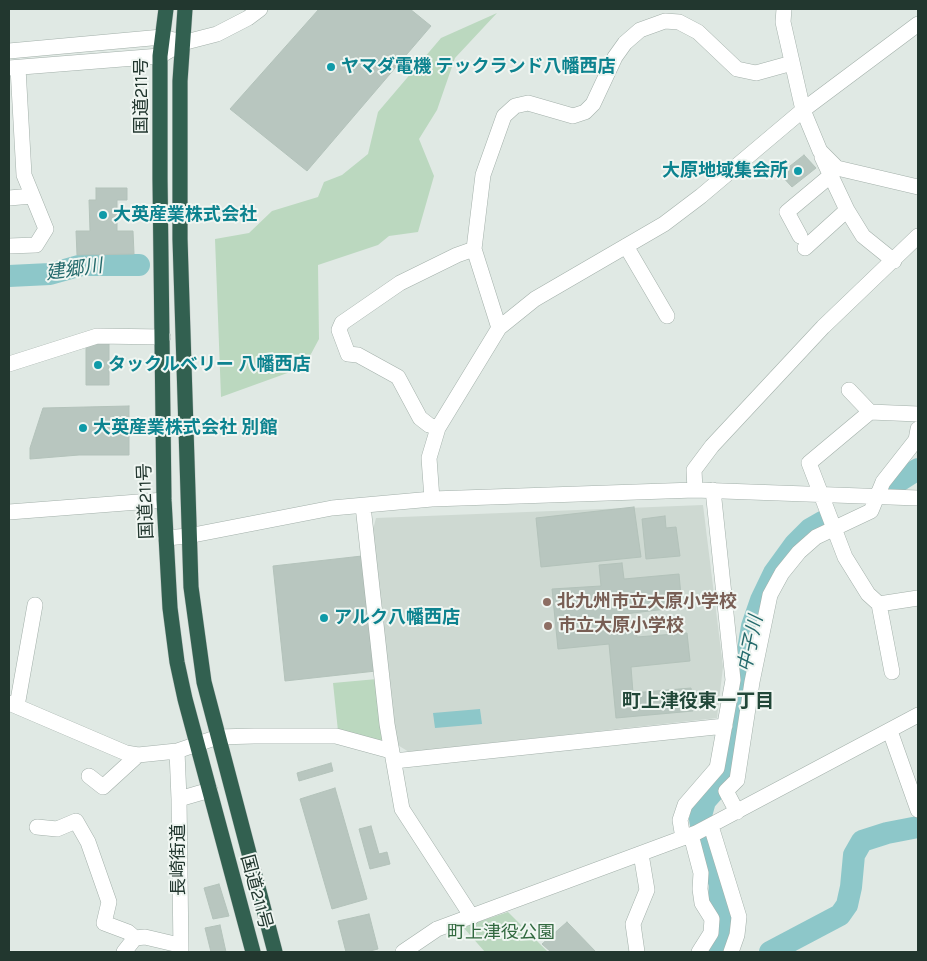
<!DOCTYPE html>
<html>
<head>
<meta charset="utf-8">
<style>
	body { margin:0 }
	#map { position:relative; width:927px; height:961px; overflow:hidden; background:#e0e9e4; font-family:Karla,sans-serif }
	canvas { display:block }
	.frame { position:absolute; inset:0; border:10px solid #22372f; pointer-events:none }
</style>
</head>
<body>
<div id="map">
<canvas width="927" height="961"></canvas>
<div class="frame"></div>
</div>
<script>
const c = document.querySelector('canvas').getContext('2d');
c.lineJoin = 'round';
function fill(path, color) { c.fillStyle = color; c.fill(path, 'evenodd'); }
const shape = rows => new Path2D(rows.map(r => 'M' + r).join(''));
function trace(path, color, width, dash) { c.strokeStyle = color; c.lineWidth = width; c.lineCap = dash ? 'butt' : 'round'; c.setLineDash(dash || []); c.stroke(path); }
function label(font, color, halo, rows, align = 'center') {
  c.font = font + ' Karla,"Noto Sans JP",sans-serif'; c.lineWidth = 4; c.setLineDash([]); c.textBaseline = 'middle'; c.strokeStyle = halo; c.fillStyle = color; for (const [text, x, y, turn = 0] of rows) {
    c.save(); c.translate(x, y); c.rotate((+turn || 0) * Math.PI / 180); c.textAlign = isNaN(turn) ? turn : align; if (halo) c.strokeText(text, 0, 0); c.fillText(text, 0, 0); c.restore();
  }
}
fill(shape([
	[703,505,723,667,717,718,409,752,396,744,371,537,376,518]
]), '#ced9d2');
fill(shape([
	[497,13,455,58,437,110,419,139,434,176,418,232,389,236,378,245,318,265,319,339,304,367,221,397,215,239,249,233,272,211,318,197,324,182,342,175,368,154,378,112,441,38],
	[377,679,384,736,380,742,338,731,333,683],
	[508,912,548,952,485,952,463,927]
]), '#bbd8bf');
fill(shape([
	[480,709,482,724,435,728,433,713]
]), '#8dc7c9');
trace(shape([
	[9,276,50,274,82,265,139,265],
	[896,483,918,469],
	[716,952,726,939,729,926,727,909,719,898,720,884,704,842,700,819,705,801,727,776,752,626,761,600,774,573,795,544,810,529,824,521],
	[770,952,840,915,847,905,851,887,854,855,862,841,887,833,918,827]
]), '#8dc7c9', 22);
const building = shape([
	[319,9,410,9,431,26,307,171,230,109,319,9],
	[804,155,816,168,792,187,780,174,804,155],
	[96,188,127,188,127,200,117,200,117,231,133,231,134,254,77,255,76,231,90,231,89,200,96,200,96,188],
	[109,341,109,385,86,385,86,346,109,341],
	[129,406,129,455,79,455,30,459,30,448,43,408,129,406],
	[634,507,641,557,541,567,536,518,634,507],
	[665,516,666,528,676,527,680,556,646,559,642,519,665,516],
	[362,556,376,671,285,681,273,566,362,556],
	[622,563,624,579,679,574,682,607,625,614,626,627,636,626,637,637,687,633,690,661,631,667,633,693,691,688,693,711,616,718,609,644,558,649,552,589,601,586,599,565,622,563],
	[331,763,333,771,299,781,297,773,331,763],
	[335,788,367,899,332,909,300,799,335,788],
	[371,826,379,854,387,852,390,864,370,869,359,829,371,826],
	[219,884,229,916,213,919,204,888,219,884],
	[369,914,378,949,366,952,346,952,338,921,369,914],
	[567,922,596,952,551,952,542,944,567,922],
	[220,925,226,952,211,952,205,928,220,925]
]);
fill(building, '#b8c6bf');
trace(building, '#b3c2ba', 1);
const minor = shape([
	[784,9,783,22,803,110,820,151,837,168,918,187],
	[9,51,162,37,174,40],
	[9,68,160,56,182,43,217,34,248,18,260,9],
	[822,157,847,210,863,236,894,261],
	[9,198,32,196],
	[800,236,787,212,830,176],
	[9,246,36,245,46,229,24,175,18,68],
	[626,246,667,316],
	[805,248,847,210],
	[499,328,474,249,483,175,504,116,515,106,528,103,573,116,585,112,593,104,615,57,625,43,640,30,665,21,679,22,698,32,737,69,756,73,792,63],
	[9,364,97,336,163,337],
	[849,390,870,412],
	[918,414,870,412,809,463,845,557,868,594,879,604,918,598],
	[438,428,429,425,420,418,398,377,358,355,348,354,339,330,342,323,400,283,457,255,474,249],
	[695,490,694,470,712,446,823,327,918,236],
	[432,499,429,458,438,428,499,328,535,299,664,224,701,196,803,110,918,24],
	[363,506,387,724,402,809,472,917],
	[9,512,164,500],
	[166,538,188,536,332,508,432,499,695,490,918,498],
	[879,604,892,672],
	[9,703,126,753,138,755,177,751,218,737,254,736,336,736,391,751],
	[17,706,35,605],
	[890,731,918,810],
	[177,751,179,799],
	[394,761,725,726],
	[89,776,103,787,138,755],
	[737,812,726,791,737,780,752,682,770,595,782,573,799,552,816,537,871,511,883,482,916,440,918,429],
	[711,826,739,917,737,935,731,952],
	[37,827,57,829,76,821,88,842,109,902,104,923,128,932,135,938],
	[691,835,701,873,700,889,702,903,712,919,711,933,699,952],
	[683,838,680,820,685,805,717,768,733,680,713,490],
	[124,952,135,938,145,937,179,945],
	[181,952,179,799,210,790],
	[403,952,437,929,696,833,918,715],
	[637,952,633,924,647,890,641,854]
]);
const highway = shape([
	[166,9,160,56,160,179,164,500,170,608,177,662,185,699,253,952],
	[185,9,180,81,180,239,191,587,204,682,275,952]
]);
trace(minor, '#a3b0aa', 16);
trace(highway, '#bdc3c1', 16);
trace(minor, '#fff', 15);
trace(highway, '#326050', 15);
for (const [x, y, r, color] of [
	[331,67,5,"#0f9aa8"],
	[798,171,5,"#0f9aa8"],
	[103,215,5,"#0f9aa8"],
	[98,365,5,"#0f9aa8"],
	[83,428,5,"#0f9aa8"],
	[547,602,5,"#8d6e63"],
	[324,618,5,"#0f9aa8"],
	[548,626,5,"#8d6e63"]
]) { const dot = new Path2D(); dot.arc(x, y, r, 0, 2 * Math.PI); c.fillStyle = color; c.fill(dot); trace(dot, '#f0f6f2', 2); }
label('bold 18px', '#0d838f', '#f0f6f2', [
	["ヤマダ電機 テックランド八幡西店",341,67],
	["大原地域集会所",788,171,"right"],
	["大英産業株式会社",113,215],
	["タックルベリー 八幡西店",108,365],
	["大英産業株式会社 別館",93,428],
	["アルク八幡西店",334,618]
], 'left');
label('18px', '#22372f', '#f0f6f2', [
	["国道211号",142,96,-90],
	["国道211号",146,501,-92],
	["長崎街道",179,860,-90],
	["国道211号",256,892,75]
]);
label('bold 18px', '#785e54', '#f0f6f2', [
	["北九州市立大原小学校",557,602],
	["市立大原小学校",558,626]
], 'left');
label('18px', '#31693f', '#f0f6f2', [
	["町上津役公園",501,933]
]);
label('italic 19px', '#246a6c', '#f0f6f2', [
	["建郷川",74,270,-8],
	["中子川",751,644,-78]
]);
label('bold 19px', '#214738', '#f0f6f2', [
	["町上津役東一丁目",698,702]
]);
</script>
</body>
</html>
